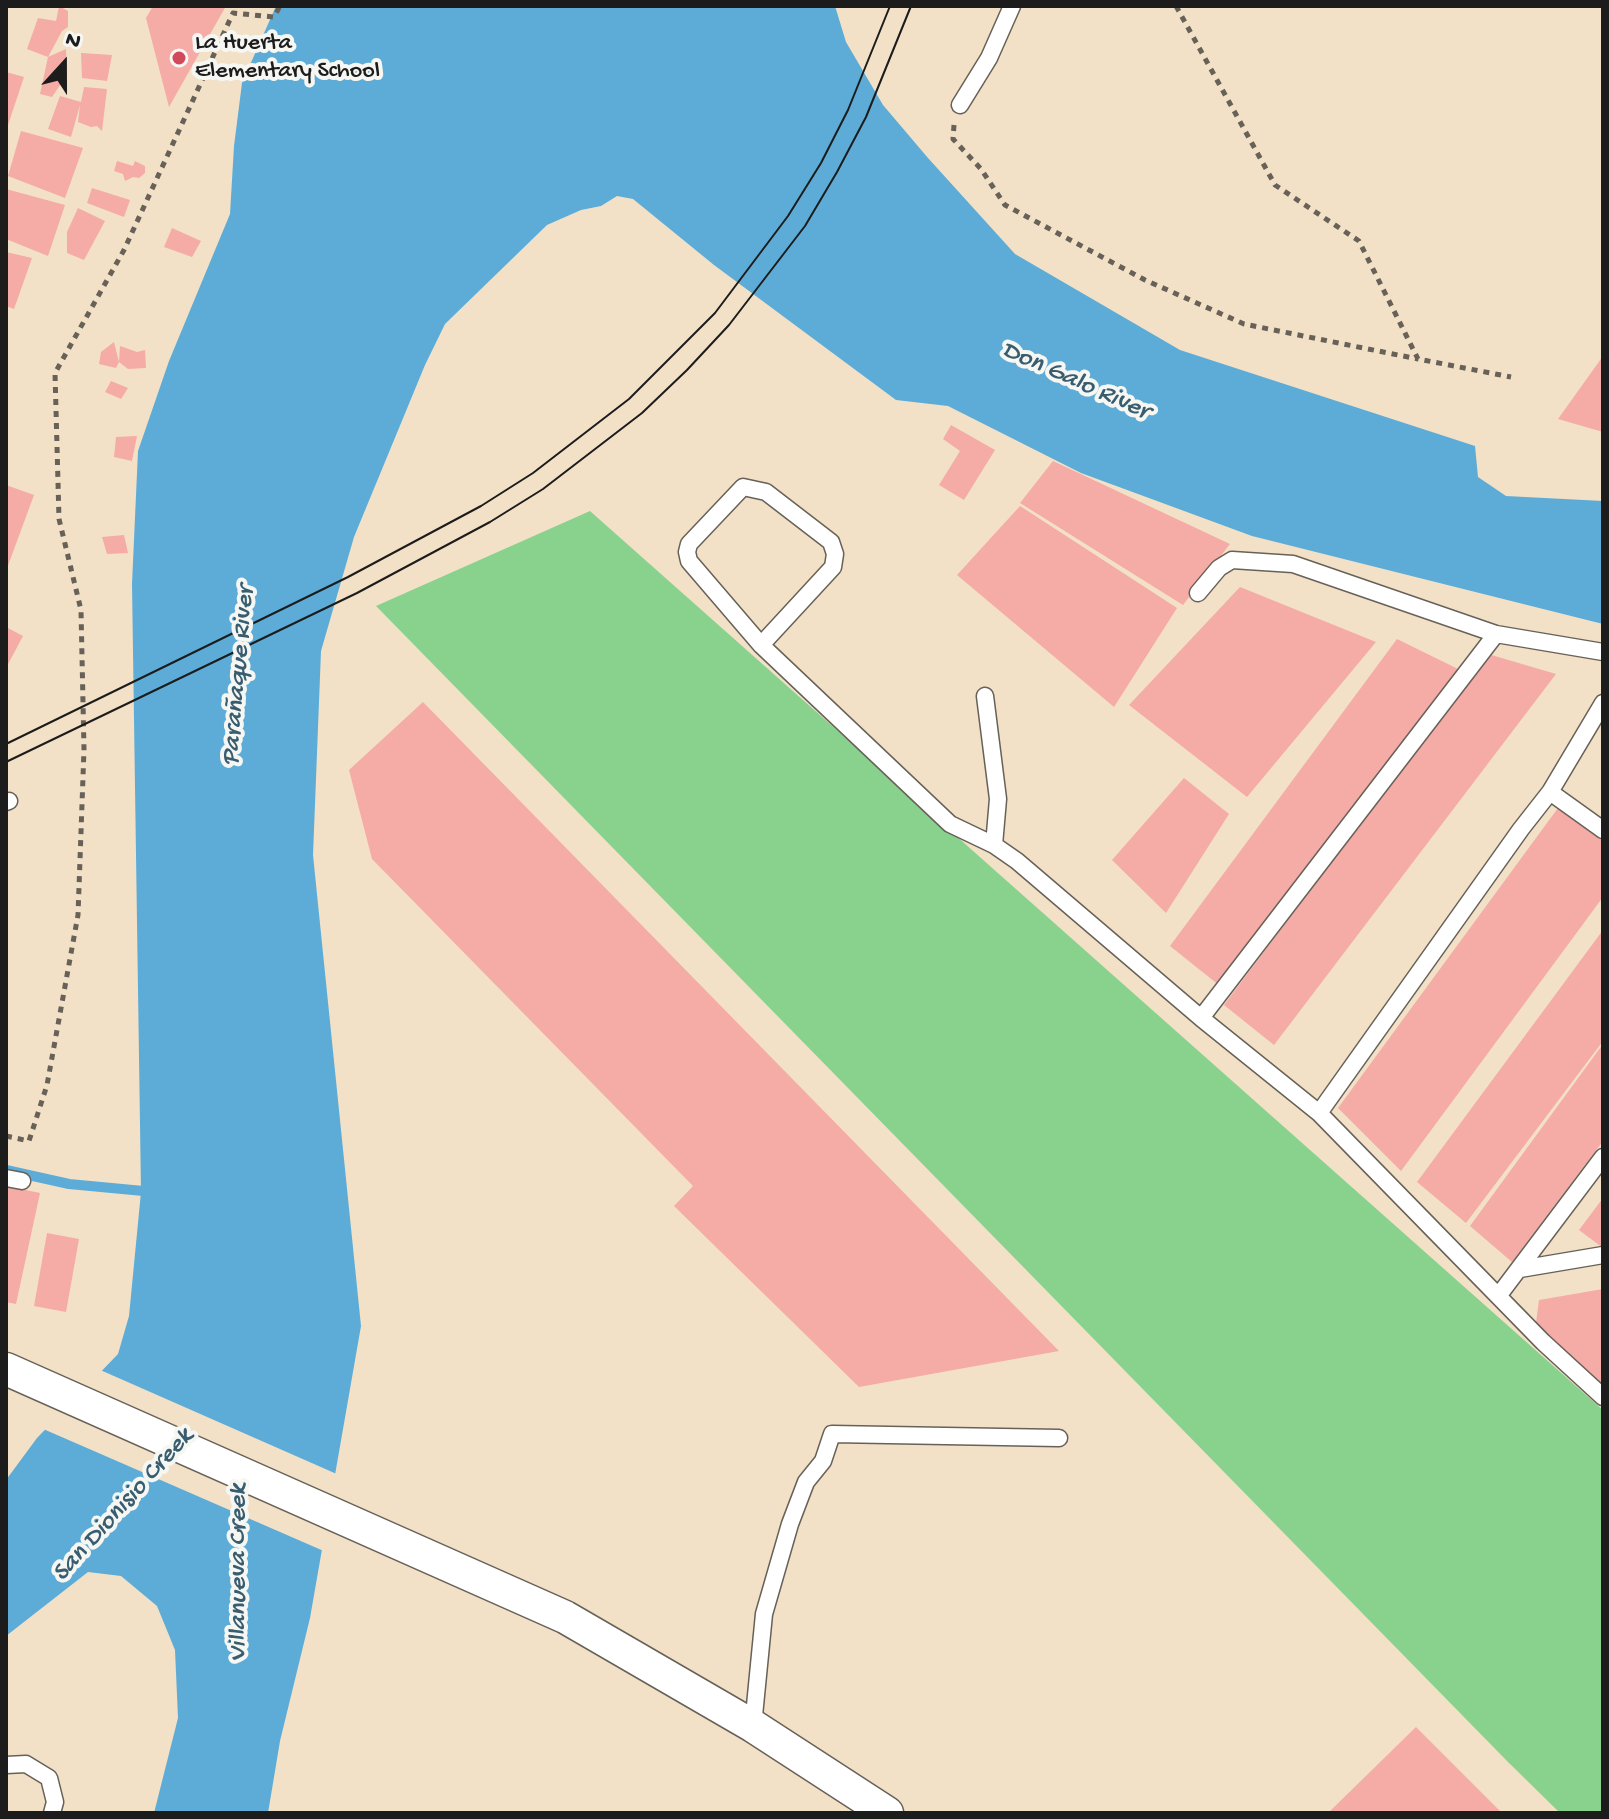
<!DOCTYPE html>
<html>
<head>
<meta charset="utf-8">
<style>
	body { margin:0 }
	#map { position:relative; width:1609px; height:1819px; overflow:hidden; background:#f2e1c7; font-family:"Gochi Hand",sans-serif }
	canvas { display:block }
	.frame { position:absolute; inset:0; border:8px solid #1c1c1c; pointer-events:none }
	.north { position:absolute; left:24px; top:24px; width:80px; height:80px; -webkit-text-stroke:6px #f6f6f2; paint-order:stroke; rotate:21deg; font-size:22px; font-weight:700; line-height:32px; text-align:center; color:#1c1c1c }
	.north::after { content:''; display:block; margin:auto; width:28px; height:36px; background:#1c1c1c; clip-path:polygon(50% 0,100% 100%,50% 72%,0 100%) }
</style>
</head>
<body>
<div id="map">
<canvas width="1609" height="1819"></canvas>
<div class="frame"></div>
<div class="north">N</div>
</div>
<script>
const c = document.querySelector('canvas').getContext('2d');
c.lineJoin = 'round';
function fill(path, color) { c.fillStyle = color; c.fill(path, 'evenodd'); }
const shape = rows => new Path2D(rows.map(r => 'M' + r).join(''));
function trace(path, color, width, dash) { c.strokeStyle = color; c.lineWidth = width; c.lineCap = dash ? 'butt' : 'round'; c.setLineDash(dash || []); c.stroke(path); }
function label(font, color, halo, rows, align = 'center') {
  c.font = font + ' "Gochi Hand",sans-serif'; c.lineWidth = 8; c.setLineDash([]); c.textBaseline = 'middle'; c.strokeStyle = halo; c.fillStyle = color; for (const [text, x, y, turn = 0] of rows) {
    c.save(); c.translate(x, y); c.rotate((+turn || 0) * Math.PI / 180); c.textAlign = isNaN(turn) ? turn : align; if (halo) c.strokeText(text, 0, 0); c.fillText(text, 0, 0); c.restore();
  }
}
fill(shape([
	[590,511,1603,1410,1603,1813,1560,1813,1508,1762,376,606]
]), '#89d28e');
fill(shape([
	[276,6,835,6,846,42,883,105,928,158,1015,254,1180,350,1475,446,1478,477,1506,496,1603,501,1603,624,1252,536,1081,473,948,406,896,400,714,265,633,199,617,196,601,206,581,210,547,225,445,324,425,365,354,537,321,651,313,855,361,1326,310,1618,280,1741,268,1813,154,1813,178,1718,175,1650,157,1606,121,1576,88,1572,6,1636,6,1480,37,1438,118,1354,129,1316,141,1192,132,584,138,451,169,361,230,214,234,146,242,83]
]), '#5cacd7');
fill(shape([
	[98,1369,339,1475,326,1552,41,1428]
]), '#f2e1c7');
trace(shape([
	[6,1170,69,1184,154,1192]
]), '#5cacd7', 10);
fill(shape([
	[59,6,68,11,68,27,62,31,48,57,27,49,38,18,56,21],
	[153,6,226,6,169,107,146,18],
	[66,49,67,75,52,97,40,94,48,57],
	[81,53,112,55,107,81,82,78],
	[6,72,24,77,7,128,6,128],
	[84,87,107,89,102,131,97,126,91,127,78,122,80,105,71,137,48,129,60,96,81,102],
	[21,131,83,148,65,198,8,176],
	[117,161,133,166,135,161,145,166,145,173,139,178,133,177,125,181,123,174,114,171],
	[92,188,130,200,124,217,87,203],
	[6,189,65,205,48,256,6,239],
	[78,208,105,221,84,260,67,253,67,232],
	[172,228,201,241,192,257,164,247],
	[6,252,32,258,14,309,6,306],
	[114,342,119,362,120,346,137,352,145,350,146,368,128,369,119,362,116,368,99,364,101,352],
	[1603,356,1603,432,1558,419],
	[111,381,128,388,121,399,105,392],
	[951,425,995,450,964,500,939,485,960,451,943,439],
	[137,436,132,461,114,457,116,437],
	[1053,461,1230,544,1183,605,1020,503],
	[6,485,34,495,6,571],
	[1020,506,1177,608,1114,707,957,575],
	[124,535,128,553,107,554,102,537],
	[1240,587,1376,642,1247,797,1129,705],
	[6,627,23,636,6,668],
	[1397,639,1458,669,1220,986,1170,946],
	[1488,654,1556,674,1274,1045,1224,1005],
	[423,702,1059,1351,859,1387,674,1206,693,1186,372,859,349,770],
	[1184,778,1229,814,1166,913,1112,860],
	[1558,808,1603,841,1603,897,1401,1171,1338,1108],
	[1603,930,1603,1041,1466,1223,1417,1182],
	[1603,1044,1603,1141,1512,1262,1470,1226],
	[6,1186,40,1193,16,1304,6,1302],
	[1603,1198,1603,1248,1579,1230],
	[47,1233,79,1239,66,1312,34,1306],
	[1603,1289,1603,1385,1535,1331,1539,1300],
	[1416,1727,1502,1813,1328,1813]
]), '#f5aba6');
const service = shape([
	[960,105,989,58,1012,6],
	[1198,593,1219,568,1232,560,1293,564,1496,634,1603,652],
	[761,645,833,567,835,554,831,542,766,492,743,487,689,544,687,552,689,561,761,645,950,824,994,845,1017,861,1201,1018,1319,1113,1543,1342,1603,1397],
	[985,696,998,799,994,845],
	[1550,792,1603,830],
	[6,802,9,801],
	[1201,1018,1496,634],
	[1319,1113,1521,829,1550,792,1603,703],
	[6,1178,22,1181],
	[1520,1269,1603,1255],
	[1499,1295,1603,1157],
	[753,1726,764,1614,790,1524,806,1482,823,1461,832,1434,1059,1438],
	[6,1765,26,1764,49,1778,55,1802,52,1813]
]);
const minor = shape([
	[6,1369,565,1617,753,1726,887,1813]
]);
trace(service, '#676158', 19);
trace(minor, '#676158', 35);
trace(shape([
	[1176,6,1275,185,1359,241,1418,359,1511,377],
	[954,125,953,139,981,169,1005,205,1145,280,1244,324,1418,359],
	[6,1136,29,1141,47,1085,78,915,84,749,81,610,59,519,55,373,124,250,233,13,274,17,280,6]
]), '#676158', 5, [6, 6]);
trace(service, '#fff', 16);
trace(minor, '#fff', 32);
trace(shape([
	[6,744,348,577,481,506,533,473,629,399,715,313,788,216,821,163,848,110,890,6],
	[6,762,357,593,490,522,543,489,642,413,687,370,729,325,805,226,837,172,866,117,911,6]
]), '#1c1c1c', 2);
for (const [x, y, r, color] of [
	[179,58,8,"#d1495b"]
]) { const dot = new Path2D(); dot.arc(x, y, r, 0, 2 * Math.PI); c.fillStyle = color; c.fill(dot); trace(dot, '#f6f6f2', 3); }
label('24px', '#1c1c1c', '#f6f6f2', [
	["La Huerta",195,44],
	["Elementary School",195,72]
], 'left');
label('italic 26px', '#395d70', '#f6f6f2', [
	["Don Galo River",1075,382,24],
	["Parañaque River",240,676,-85],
	["San Dionisio Creek",124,1506,-48],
	["Villanueva Creek",240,1573,-90]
]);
</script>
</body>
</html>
